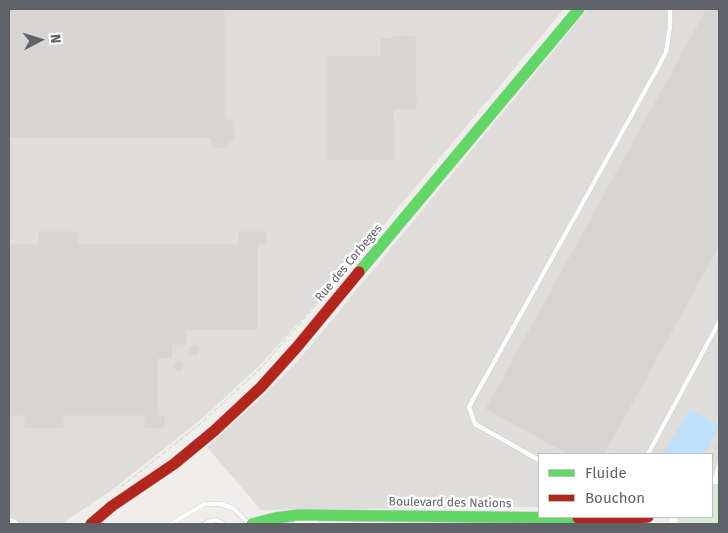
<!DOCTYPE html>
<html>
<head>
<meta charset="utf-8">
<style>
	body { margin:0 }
	#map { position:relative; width:728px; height:533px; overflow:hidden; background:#efeeea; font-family:"Fira Sans",sans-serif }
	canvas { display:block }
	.frame { position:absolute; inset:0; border:10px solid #5f6368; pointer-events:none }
	.legend { position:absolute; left:538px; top:453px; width:175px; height:65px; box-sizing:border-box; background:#fff; border:1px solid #bfc1c3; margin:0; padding:6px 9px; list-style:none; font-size:15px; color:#5f6368 }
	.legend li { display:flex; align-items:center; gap:10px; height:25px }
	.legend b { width:25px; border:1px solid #bfc1c3 }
	.north { position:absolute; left:15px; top:15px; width:50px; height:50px; -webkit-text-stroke:4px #fff; paint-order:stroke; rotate:85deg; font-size:14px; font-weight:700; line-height:20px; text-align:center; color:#5f6368 }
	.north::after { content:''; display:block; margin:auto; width:18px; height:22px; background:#5f6368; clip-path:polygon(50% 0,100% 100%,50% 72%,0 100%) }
</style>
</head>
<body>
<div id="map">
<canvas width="728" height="533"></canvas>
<div class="frame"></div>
<ul class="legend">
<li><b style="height:6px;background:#63d668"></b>Fluide</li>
<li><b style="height:6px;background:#b3261e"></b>Bouchon</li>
</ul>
<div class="north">N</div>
</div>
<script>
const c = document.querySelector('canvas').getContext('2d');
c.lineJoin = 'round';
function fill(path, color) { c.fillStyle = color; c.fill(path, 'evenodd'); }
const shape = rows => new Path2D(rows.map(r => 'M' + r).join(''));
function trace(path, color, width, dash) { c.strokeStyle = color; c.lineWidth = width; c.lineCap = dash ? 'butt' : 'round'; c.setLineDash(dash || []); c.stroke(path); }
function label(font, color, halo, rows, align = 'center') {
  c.font = font + ' "Fira Sans",sans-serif'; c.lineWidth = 5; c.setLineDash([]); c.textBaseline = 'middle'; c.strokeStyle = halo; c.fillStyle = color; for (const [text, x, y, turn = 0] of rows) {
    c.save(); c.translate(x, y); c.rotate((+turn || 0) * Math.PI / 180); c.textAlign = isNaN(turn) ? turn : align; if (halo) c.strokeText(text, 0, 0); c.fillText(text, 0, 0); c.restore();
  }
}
fill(shape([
	[9,9,564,9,339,279,259,366,205,416,112,490,61,524,9,524],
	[588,9,719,9,719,471,712,471,712,454,539,454,539,507,261,510,207,447,266,393,303,355]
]), '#dfddda');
fill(shape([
	[712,484,719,485,719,524,678,524,678,517,712,517]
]), '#d8ebd6');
fill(shape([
	[689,411,693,411,718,425,718,428,704,454,663,454]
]), '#bfe0f9');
const building = shape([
	[9,9,225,9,225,119,232,119,235,133,233,141,223,149,211,147,211,138,9,138,9,9],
	[706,9,719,9,719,247,605,454,567,454,485,409,706,9],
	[392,35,416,35,417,109,394,110,395,160,327,161,327,56,380,55,380,38,392,38,392,35],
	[38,231,78,231,79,244,238,244,238,231,267,231,267,245,258,245,258,330,187,330,187,345,173,345,172,359,158,359,158,415,165,415,165,429,144,429,144,416,64,416,64,429,24,429,24,416,9,416,9,244,38,244,38,231],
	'188.5 350a5.5 5.5 0 1 1 11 0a5.5 5.5 0 1 1-11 0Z',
	[175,361,180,361,183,364,182,371,176,372,173,366,175,361]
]);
fill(building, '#d6d5d3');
trace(building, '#deddd9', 1);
const lane = shape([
	[648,454,719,322],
	[539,460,475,424,469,407,655,73,666,52,670,26,670,9],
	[716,479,719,464],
	[171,524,204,504,221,504,233,508,249,524],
	[205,524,208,522,216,520,223,524]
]);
const street = shape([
	[712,480,719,480],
	[9,522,14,524],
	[298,524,314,524],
	[673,524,673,517]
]);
const fast = shape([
	[359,272,579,9],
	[252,524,275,518,299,515,578,518]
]);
const jam = shape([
	[578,518,620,519,648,517],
	[91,524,112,506,174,464,214,431,261,387,297,347,359,272]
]);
trace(lane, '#cbcccc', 5.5);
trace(street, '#cbcccc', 10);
trace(fast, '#cacacb', 12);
trace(jam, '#cacacb', 12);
trace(shape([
	[712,457,719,443],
	[121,487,200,424,260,369,338,280]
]), '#cacfcc', 1, [5, 2.5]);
trace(lane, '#fdfcfc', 4.5);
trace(street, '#fdfcfc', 9);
trace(fast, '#63d668', 11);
trace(jam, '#b3261e', 11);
label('12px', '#5f6368', '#fff', [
	["Rue des Corbeges",349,263,-50],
	["Boulevard des Nations",450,503,1]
]);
</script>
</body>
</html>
